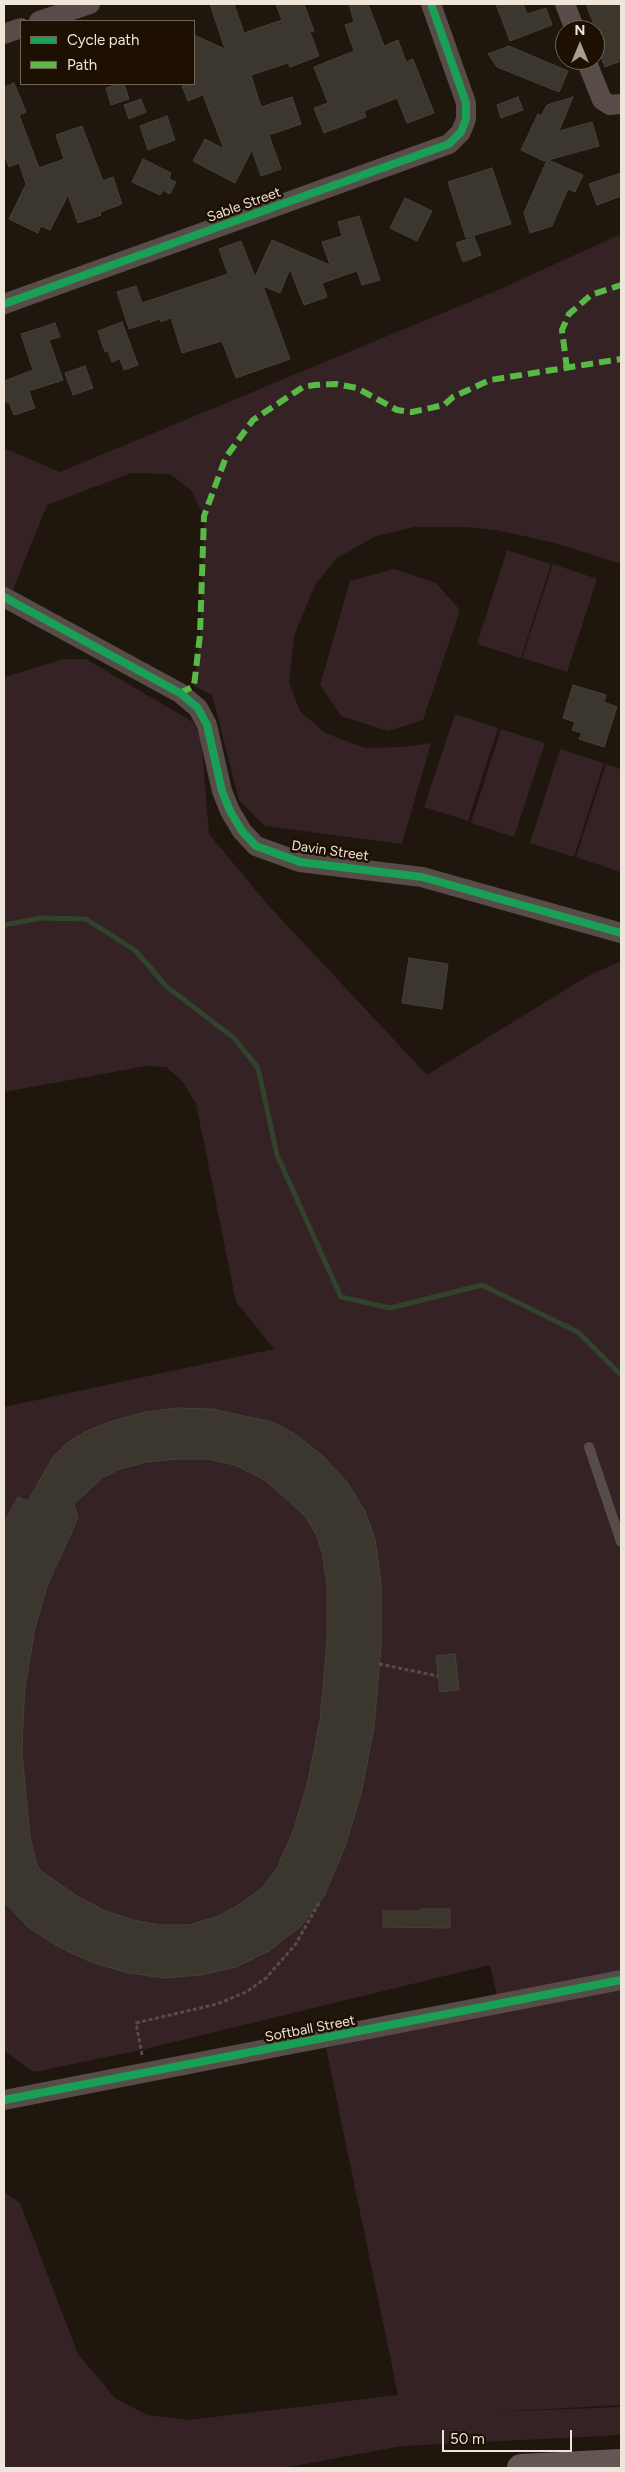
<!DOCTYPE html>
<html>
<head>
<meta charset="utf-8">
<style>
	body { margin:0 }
	#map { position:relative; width:625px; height:2472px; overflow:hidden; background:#1f170e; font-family:Figtree,sans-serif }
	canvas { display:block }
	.frame { position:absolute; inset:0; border:5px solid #efe5d9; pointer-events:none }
	.legend { position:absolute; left:20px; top:20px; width:175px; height:65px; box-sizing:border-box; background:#1d0f01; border:1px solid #716557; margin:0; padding:6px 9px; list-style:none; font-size:15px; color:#efe5d9 }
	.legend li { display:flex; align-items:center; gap:10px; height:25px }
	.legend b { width:25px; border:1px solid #716557 }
	.north { position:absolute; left:555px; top:20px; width:50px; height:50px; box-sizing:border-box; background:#1d0f01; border:1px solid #716557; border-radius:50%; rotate:0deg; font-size:14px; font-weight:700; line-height:20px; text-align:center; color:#efe5d9 }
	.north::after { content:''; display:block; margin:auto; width:18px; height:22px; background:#a69d92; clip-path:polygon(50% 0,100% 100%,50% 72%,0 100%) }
	.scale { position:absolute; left:442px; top:2430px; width:130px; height:22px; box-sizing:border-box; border:2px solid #efe5d9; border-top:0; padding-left:6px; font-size:15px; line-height:18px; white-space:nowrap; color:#efe5d9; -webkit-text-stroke:4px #1d0f01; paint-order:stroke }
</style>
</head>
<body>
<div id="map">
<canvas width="625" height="2472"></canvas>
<div class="frame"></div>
<ul class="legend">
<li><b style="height:6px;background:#1a9f57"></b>Cycle path</li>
<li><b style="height:6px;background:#58b947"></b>Path</li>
</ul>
<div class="north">N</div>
<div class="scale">50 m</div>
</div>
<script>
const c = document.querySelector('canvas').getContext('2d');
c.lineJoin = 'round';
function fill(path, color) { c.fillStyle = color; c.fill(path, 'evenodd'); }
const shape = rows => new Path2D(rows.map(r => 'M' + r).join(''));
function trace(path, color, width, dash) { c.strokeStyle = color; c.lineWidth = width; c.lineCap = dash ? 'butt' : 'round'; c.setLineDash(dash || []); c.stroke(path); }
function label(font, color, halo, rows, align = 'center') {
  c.font = font + ' Figtree,sans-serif'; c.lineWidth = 5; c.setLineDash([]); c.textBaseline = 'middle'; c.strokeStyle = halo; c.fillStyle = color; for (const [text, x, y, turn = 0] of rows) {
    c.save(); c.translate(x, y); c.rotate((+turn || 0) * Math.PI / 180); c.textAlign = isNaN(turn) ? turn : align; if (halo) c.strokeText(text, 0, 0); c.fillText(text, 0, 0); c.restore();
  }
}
fill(shape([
	[621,234,621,564,555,543,496,530,465,527,415,527,376,536,337,558,315,585,294,636,289,683,300,711,325,733,365,748,404,747,431,743,402,844,265,826,239,800,212,695,194,686,200,635,204,516,191,490,170,474,131,473,47,505,12,592,4,587,4,448,60,472,498,290],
	[507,550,551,564,521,658,477,644],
	[553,564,597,579,567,672,522,658],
	[394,569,436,583,460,610,423,720,388,731,341,716,320,685,350,581],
	[63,659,86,659,193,722,201,736,209,834,268,905,427,1075,586,977,621,961,621,1980,499,2005,490,1965,141,2050,34,2072,4,2051,4,1407,274,1349,236,1302,196,1104,183,1082,166,1067,146,1066,4,1092,5,677],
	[455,714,498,728,468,821,424,807],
	[501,729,545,743,514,837,471,823],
	[560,749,604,763,574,857,530,843],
	[606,764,621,769,620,872,576,857],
	[621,1985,621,2405,493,2412,621,2407,621,2435,402,2446,283,2468,4,2468,4,2192,20,2203,78,2354,115,2398,147,2415,189,2420,398,2395,326,2048]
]), '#342225');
trace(shape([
	[4,925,41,918,86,919,136,951,166,986,234,1038,258,1068,277,1155,341,1297,390,1308,482,1285,578,1332,621,1375]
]), '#32432d', 5);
const building = shape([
	[210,4,234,4,244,33,282,20,276,4,304,4,314,31,310,32,319,56,290,67,288,63,251,75,261,107,292,97,301,124,269,135,281,169,261,176,252,150,235,183,193,161,205,139,224,149,203,95,188,101,182,86,194,84,194,35,225,49,210,4],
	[349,4,368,4,384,46,398,40,406,62,413,59,434,113,407,123,397,98,364,111,366,117,324,133,314,108,328,103,314,67,354,51,345,25,354,22,349,4],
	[496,4,523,4,527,14,546,8,552,25,510,41,496,4],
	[586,4,621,4,621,61,605,67,595,41,595,27,586,4],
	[509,46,568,71,559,92,497,67,488,54,509,46],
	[14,83,26,112,19,115,39,168,64,159,56,135,82,126,103,181,113,177,122,204,100,212,101,215,78,223,68,195,50,230,41,226,38,233,9,219,26,184,19,163,9,167,4,154,4,87,14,83],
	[119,84,124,84,129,99,111,105,106,88,119,84],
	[518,97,523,110,501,118,497,105,518,97],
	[573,97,559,131,592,122,599,146,548,160,583,175,575,192,568,189,552,226,530,233,524,213,547,160,544,161,521,150,538,114,541,116,547,105,573,97],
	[141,99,146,112,129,119,124,105,141,99],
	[167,116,175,140,148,150,140,126,167,116],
	[143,159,171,173,169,179,176,182,170,194,163,190,160,195,132,182,143,159],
	[492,168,511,224,466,238,448,182,492,168],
	[621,173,621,196,597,205,589,184,621,173],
	[405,198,432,211,417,241,390,228,405,198],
	[359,216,380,280,362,285,357,271,322,283,327,297,304,305,290,269,280,293,263,286,290,359,236,378,222,341,182,353,171,318,161,322,160,319,129,329,117,292,136,286,142,303,228,274,219,249,241,241,255,277,272,240,330,265,322,242,342,236,338,222,359,216],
	[474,237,481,255,463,262,456,243,474,237],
	[122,322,138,365,124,370,120,359,112,362,108,351,105,352,98,331,122,322],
	[55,323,60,337,49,340,63,380,29,391,35,408,14,415,9,402,4,402,4,381,33,370,21,334,55,323],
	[85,366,93,388,73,395,65,373,85,366],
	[573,685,606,695,604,702,617,707,604,747,579,739,582,733,572,730,575,722,563,718,573,685],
	[409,958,448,964,442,1009,402,1003,409,958],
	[178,1408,212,1409,272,1422,295,1434,322,1455,347,1482,365,1511,375,1539,381,1581,381,1646,374,1728,361,1794,345,1847,324,1896,301,1926,269,1951,236,1967,201,1975,164,1978,128,1973,91,1962,59,1947,29,1928,4,1902,4,1523,18,1497,28,1501,53,1457,67,1443,85,1432,109,1422,145,1412,178,1408],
	[177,1459,207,1459,235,1465,265,1480,304,1515,316,1534,322,1552,327,1584,327,1643,320,1720,308,1781,294,1829,277,1868,262,1888,239,1905,216,1917,189,1925,160,1925,133,1920,103,1910,77,1896,41,1871,36,1862,30,1837,22,1753,23,1720,25,1687,35,1628,47,1586,78,1518,74,1504,102,1478,120,1469,146,1462,177,1459],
	[455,1654,459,1690,440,1692,436,1656,455,1654],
	[421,1909,450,1909,450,1928,383,1927,383,1911,421,1911,421,1909]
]);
fill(building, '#3b362e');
trace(building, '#464138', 1);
trace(shape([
	[379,1664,438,1676],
	[142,2055,136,2023,217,2004,246,1992,266,1978,295,1945,319,1903]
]), '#564d49', 3, [4, 2.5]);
trace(shape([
	[589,1447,621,1542]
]), '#574c48', 10);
trace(shape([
	[565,4,575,30],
	[39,21,90,4],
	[4,34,21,28],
	[586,60,602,100,610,105,621,104],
	[4,304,449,144,461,132,466,119,466,103,431,4],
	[4,597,180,693,198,708,207,725,222,791,230,811,242,831,256,846,300,862,422,877,621,933],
	[4,2100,621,1980]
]), '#574c48', 20);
trace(shape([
	[521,2468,621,2463]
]), '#645753', 28);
trace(shape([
	[567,369,562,330,569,314,591,295,621,285],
	[180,693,194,686,200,635,204,516,226,457,253,420,303,387,315,385,336,384,357,388,397,410,412,412,444,405,453,397,490,380,621,359]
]), '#58b947', 6, [12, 6]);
trace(shape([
	[4,304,449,144,461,132,466,119,466,103,431,4],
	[4,597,180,693,198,708,207,725,222,791,230,811,242,831,256,846,300,862,422,877,621,933],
	[4,2100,621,1980]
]), '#1a9f57', 8);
label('14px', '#efe5d9', '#1d0f01', [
	["Sable Street",244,205,-20],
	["Davin Street",330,851,8],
	["Softball Street",310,2029,-11]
]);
</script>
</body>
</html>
